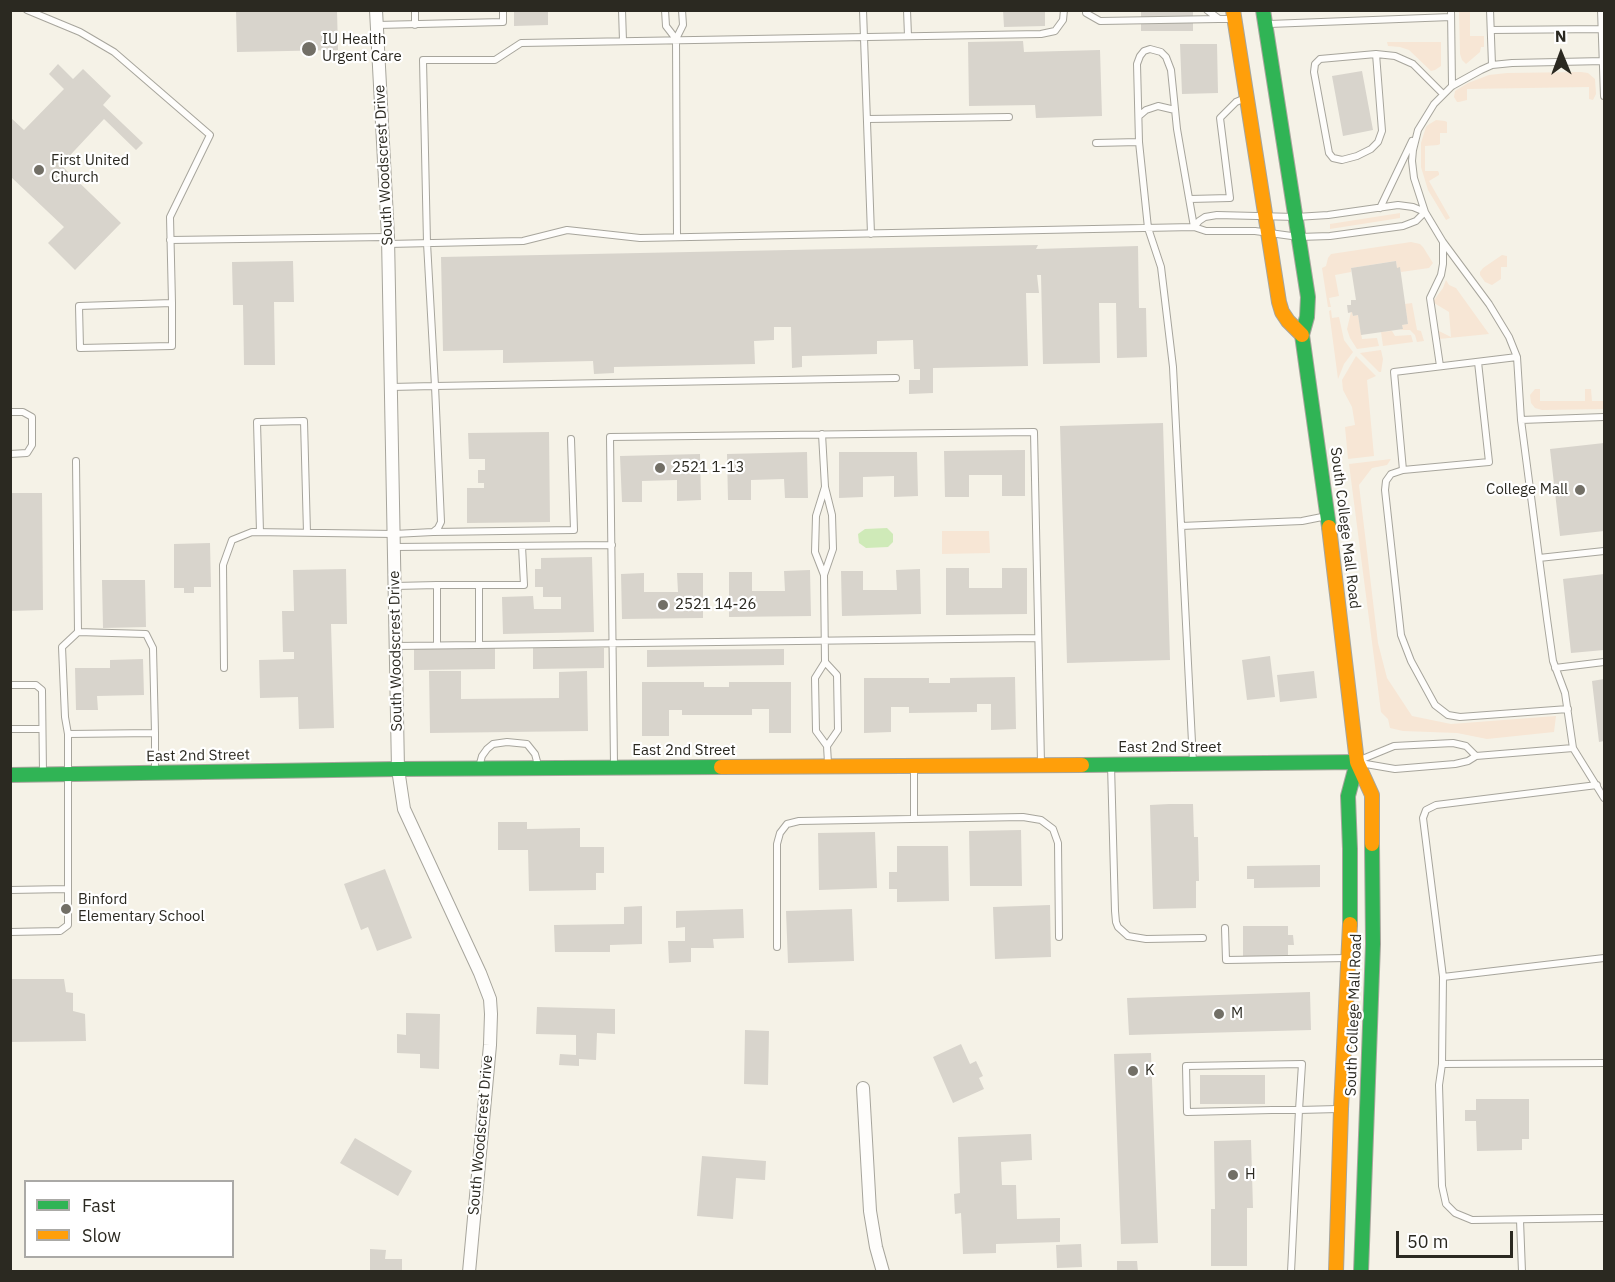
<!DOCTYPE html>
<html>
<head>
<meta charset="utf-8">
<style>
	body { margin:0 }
	#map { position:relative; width:1615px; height:1282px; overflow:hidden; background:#f5f2e7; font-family:"IBM Plex Sans",sans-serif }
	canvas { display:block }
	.frame { position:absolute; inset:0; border:12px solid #2b2921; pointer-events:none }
	.legend { position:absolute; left:24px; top:1180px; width:210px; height:78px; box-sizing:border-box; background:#fff; border:2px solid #aaa9a6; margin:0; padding:8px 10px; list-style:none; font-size:18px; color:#2b2921 }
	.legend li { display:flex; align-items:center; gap:12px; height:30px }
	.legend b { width:30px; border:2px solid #aaa9a6 }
	.north { position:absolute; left:1531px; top:24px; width:60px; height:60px; -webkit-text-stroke:4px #fff; paint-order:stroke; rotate:359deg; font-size:16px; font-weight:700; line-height:24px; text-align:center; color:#2b2921 }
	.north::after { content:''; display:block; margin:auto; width:21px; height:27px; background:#2b2921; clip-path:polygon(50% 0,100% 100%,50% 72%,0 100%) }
	.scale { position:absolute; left:1396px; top:1231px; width:117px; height:27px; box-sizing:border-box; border:3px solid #2b2921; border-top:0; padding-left:8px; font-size:18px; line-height:21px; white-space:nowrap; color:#2b2921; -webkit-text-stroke:4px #fff; paint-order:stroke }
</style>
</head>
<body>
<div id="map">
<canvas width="1615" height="1282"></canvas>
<div class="frame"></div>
<ul class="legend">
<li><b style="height:8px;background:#30b455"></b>Fast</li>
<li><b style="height:8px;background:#ff9f0a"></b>Slow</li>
</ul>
<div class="north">N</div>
<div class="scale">50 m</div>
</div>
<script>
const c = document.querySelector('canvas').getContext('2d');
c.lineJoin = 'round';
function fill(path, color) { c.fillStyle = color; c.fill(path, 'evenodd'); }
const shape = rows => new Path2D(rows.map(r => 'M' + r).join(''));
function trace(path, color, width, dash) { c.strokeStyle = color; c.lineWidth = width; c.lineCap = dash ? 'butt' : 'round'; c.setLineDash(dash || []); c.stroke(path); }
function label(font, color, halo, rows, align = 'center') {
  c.font = font + ' "IBM Plex Sans",sans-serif'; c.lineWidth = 4.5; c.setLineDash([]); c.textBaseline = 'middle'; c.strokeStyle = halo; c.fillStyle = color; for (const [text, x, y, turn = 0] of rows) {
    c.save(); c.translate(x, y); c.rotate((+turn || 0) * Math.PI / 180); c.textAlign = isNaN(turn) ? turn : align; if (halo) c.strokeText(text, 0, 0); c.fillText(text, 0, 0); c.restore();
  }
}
fill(shape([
	[1459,11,1470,11,1470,36,1484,36,1484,47,1481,47,1480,52,1466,64,1462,60,1460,54],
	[1387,42,1441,42,1441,66,1435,70,1431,71,1409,50,1400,47,1388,46],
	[1581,72,1588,73,1595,79,1596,94,1593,100,1589,99,1589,87,1467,89,1467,100,1459,102,1457,102,1454,97,1455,91,1468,83,1489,75,1507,73],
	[1436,120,1445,121,1447,122,1447,133,1440,133,1440,144,1438,145,1425,146,1425,171,1438,171,1439,173,1439,175,1429,181,1450,218,1446,220,1428,190,1421,167,1421,143,1426,127,1428,125],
	[1400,213,1400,218,1330,229,1330,224],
	[1411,242,1420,244,1423,247,1433,263,1429,268,1401,272,1400,268,1397,268,1396,261,1351,268,1351,272,1335,275,1339,296,1329,298,1331,307,1328,307,1322,268,1326,266,1328,258,1331,254],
	[1502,255,1507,256,1507,267,1501,267,1501,279,1492,285,1485,282,1480,275,1480,272,1483,268],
	[1446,280,1449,285,1456,288,1489,334,1439,339,1437,330,1451,337,1449,312,1434,303,1434,300,1443,288],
	[1412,303,1417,330,1421,331,1424,341,1417,342,1415,335,1410,330,1400,330,1403,329,1402,325,1408,324,1405,304],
	[1331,310,1332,318,1339,317,1344,340,1353,352,1344,364,1338,379,1329,311],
	[1351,312,1352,312,1353,316,1358,315,1362,339,1377,338,1379,346,1357,349,1350,338,1347,329],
	[1392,331,1395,336,1411,335,1413,342,1383,346,1381,332],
	[1381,350,1383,359,1381,372,1379,372,1360,353],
	[1356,356,1376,376,1367,380,1374,456,1348,459,1345,427,1355,425,1352,407,1343,390,1342,380],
	[1535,389,1540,389,1540,401,1585,401,1585,389,1591,389,1592,401,1604,401,1604,409,1542,410,1535,408,1531,403,1530,395],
	[1391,459,1387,465,1372,468,1359,485,1378,643,1387,678,1412,716,1451,724,1556,716,1554,732,1487,739,1457,733,1403,731,1390,728,1388,719,1381,712,1349,464],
	[942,531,989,531,990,553,942,554]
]), '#f7e6d5');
fill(shape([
	[887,528,893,534,893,542,888,547,866,548,859,543,858,534,865,529]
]), '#cfeab8');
fill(shape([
	[236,10,337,10,338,50,237,52],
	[514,10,548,10,548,25,514,26],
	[1003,10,1045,10,1045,26,1004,27],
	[1141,10,1193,12,1193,31,1141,31],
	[1023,41,1024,52,1100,50,1102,116,1036,118,1035,105,969,106,968,42],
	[1180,44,1217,44,1218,93,1182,94],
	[58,64,73,79,83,69,111,96,103,105,143,143,136,150,104,119,61,165,121,223,75,270,48,243,64,227,10,176,10,117,24,130,64,89,49,74],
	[1362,71,1373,130,1343,136,1332,76],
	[1038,245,1036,249,1138,246,1139,308,1146,308,1147,357,1117,358,1116,303,1099,303,1100,363,1043,364,1041,275,1037,275,1039,293,1026,293,1028,366,933,368,933,393,909,394,909,380,920,380,920,369,914,369,913,340,877,341,877,354,802,356,802,367,792,368,791,327,774,327,774,340,754,341,755,364,614,367,614,373,594,374,593,361,503,363,503,350,443,351,441,257],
	[293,261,294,302,274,302,275,365,244,365,243,305,233,305,232,262],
	[1396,261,1397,268,1400,267,1408,324,1402,325,1403,329,1361,335,1358,315,1353,316,1352,312,1348,313,1347,305,1351,305,1351,300,1356,300,1351,268],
	[1163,423,1170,660,1067,663,1060,426],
	[549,432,550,522,467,523,467,488,484,488,484,483,478,483,478,470,485,470,485,459,469,459,468,433],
	[1604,443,1604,531,1560,536,1550,449],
	[1025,450,1025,496,1002,496,1002,475,969,475,969,497,945,497,944,451],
	[807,452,808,498,785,498,784,479,751,480,751,500,728,500,727,454],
	[839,452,917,452,918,496,894,497,894,476,863,477,863,497,839,498],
	[700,454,701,500,677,501,677,480,642,481,642,502,622,502,620,456],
	[10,493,42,493,43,610,10,611],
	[210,543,211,587,194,587,194,593,184,593,184,588,174,588,174,544],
	[592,557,594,632,503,634,502,597,533,596,534,609,561,609,561,597,543,597,543,587,535,587,535,569,541,569,541,558],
	[946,568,969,568,969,588,1002,588,1002,568,1027,568,1027,614,946,615],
	[346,569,347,624,331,624,334,728,299,729,298,697,260,698,259,660,294,659,294,652,283,652,282,611,294,611,293,570],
	[920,569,921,614,842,616,841,571,863,571,863,590,897,590,896,570],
	[810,570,811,616,729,617,729,572,752,572,752,591,785,591,784,571],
	[644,573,644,592,678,592,677,573,703,573,703,618,622,619,621,574],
	[1604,574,1604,650,1571,653,1563,579],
	[102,580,145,580,146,627,103,628],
	[495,648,495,669,414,670,414,649],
	[533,648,604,648,604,668,533,669],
	[784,649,784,665,647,667,647,650],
	[1270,656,1275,697,1247,700,1242,660],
	[143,659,144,695,97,696,98,710,76,710,75,668,110,668,110,660],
	[429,671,461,671,461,699,559,698,559,672,587,671,588,731,430,733],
	[1314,671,1317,698,1280,702,1277,675],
	[1015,677,1016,729,991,730,991,704,977,704,977,712,909,713,909,707,891,707,891,732,864,733,864,678,929,678,929,683,950,683,950,678],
	[1604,679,1604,741,1599,742,1592,681],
	[642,682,704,682,704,687,729,687,729,682,791,682,791,733,769,733,769,709,752,709,752,715,682,715,682,710,669,710,669,736,642,736],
	[1169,804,1193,804,1194,837,1198,837,1199,881,1196,881,1196,908,1153,909,1150,805],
	[498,822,527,822,527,829,580,828,580,847,604,847,604,873,596,873,596,890,529,891,528,850,498,850],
	[1021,830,1022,886,970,886,969,831],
	[875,832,877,888,819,890,818,833],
	[897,846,948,846,949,901,897,902,897,889,889,889,889,872,897,872],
	[1320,865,1320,887,1254,888,1254,879,1247,879,1247,866],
	[385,869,412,938,377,951,368,927,361,930,344,884],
	[1050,905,1051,957,995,959,993,907],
	[642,906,642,944,610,945,610,952,555,952,554,925,624,924,624,907],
	[743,909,744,938,713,939,714,948,691,948,691,962,669,963,668,941,685,941,685,927,676,928,676,911],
	[852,909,854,961,788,963,786,911],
	[1243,926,1288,926,1288,935,1293,935,1294,945,1288,945,1288,956,1243,956],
	[10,979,64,979,66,992,73,993,73,1011,85,1014,86,1041,10,1042],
	[1310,992,1311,1030,1129,1035,1127,998],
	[537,1007,615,1009,615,1034,597,1033,596,1060,579,1059,579,1066,559,1065,560,1054,576,1055,576,1035,536,1034],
	[406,1013,440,1014,439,1069,420,1068,420,1054,397,1053,397,1034,406,1035],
	[745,1030,769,1031,768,1085,744,1084],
	[961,1044,970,1064,976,1061,983,1076,979,1078,984,1089,953,1103,933,1057],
	[1151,1053,1158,1243,1121,1244,1114,1054],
	[1200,1075,1265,1075,1265,1104,1200,1104],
	[1476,1099,1529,1099,1529,1139,1522,1139,1522,1150,1477,1151,1476,1121,1465,1121,1465,1110,1476,1110],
	[1031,1134,1032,1160,1001,1162,1002,1185,1016,1185,1017,1219,1060,1218,1060,1242,996,1244,996,1253,963,1254,961,1213,955,1214,954,1194,960,1193,958,1137],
	[355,1138,412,1171,398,1196,340,1163],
	[1251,1140,1253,1208,1247,1208,1247,1266,1211,1266,1211,1209,1215,1209,1214,1141],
	[702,1156,766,1161,765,1180,736,1178,733,1219,697,1216],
	[1081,1244,1082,1267,1057,1268,1056,1245],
	[370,1249,386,1250,385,1259,402,1259,402,1272,370,1272],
	[1117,1261,1137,1261,1138,1272,1117,1272]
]), '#d8d4cc');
const lane = shape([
	[27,10,80,32,114,52,210,135,170,217,172,303,79,306,80,348,172,346,172,303],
	[415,10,415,25],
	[622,10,623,41],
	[665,10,666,26,676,39],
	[863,10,871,234],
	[907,10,908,36],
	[1086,10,1086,13,1100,21,1219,19],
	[1207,10,1219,19,1234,19],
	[1451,10,1452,86],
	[1490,10,1492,65],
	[1601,10,1604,96],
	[1269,24,1451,17],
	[377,25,503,22,503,10],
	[1491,30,1604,29],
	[1376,54,1382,131,1378,142,1371,149,1357,156,1342,160,1333,158,1329,153,1314,72,1315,64,1320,59,1376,54,1395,56,1413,64,1443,94],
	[1139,116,1146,110,1158,106,1175,110],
	[868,119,1009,117],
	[1096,143,1139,142],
	[1190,199,1230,198,1220,118,1236,102,1243,99],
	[1380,208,1412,141],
	[677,237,676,39,683,25,682,10],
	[170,240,387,237],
	[388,244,523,241,567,230,640,238,1194,227,1206,231,1255,231,1299,237,1330,236,1403,226,1416,221,1425,212,1413,207,1398,205,1328,215,1296,217,1217,215,1205,217,1199,221,1194,227],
	[1478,362,1489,462,1403,470,1391,474,1386,481,1385,490,1401,635,1411,661,1435,705,1448,715,1460,717,1568,709],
	[1440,366,1430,298,1441,275,1443,264,1443,243],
	[896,378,435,386,427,243,423,60,495,60,521,43,1041,34,1055,31,1063,20,1064,10],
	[10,412,23,412,32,417,32,445,27,453,10,454],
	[1604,417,1521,420,1547,619,1553,661,1565,693,1573,748,1604,798],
	[1521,420,1517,357,1509,337,1489,304,1443,242,1425,212,1414,178,1412,161,1413,150,1418,130,1434,104,1452,86,1481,70,1492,65,1512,63,1604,61],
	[822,434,825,487,832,515,833,549,824,575],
	[76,461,78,632],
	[1403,470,1394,372,1517,357],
	[825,487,816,516,815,552,824,575,825,662,815,678,816,731,827,746,828,763],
	[1181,526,1302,521,1327,516],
	[260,532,257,422,304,421,307,533],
	[433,532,574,530,571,439],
	[394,547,612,545],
	[1539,558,1604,551],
	[437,585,479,585,479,645],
	[479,585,524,585,522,546],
	[395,586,437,585,437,645],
	[396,646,1038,638],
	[825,662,837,675,838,730,827,746],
	[224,668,223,565,232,540,252,532,394,534,433,532,438,528,441,522,435,386,391,387],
	[1555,668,1604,662],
	[10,685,36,685,42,690,43,773],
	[10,729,42,729],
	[68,734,65,717,62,647,78,632,146,634,153,648,155,733],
	[1360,760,1394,746,1453,743,1466,746,1476,756],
	[1193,762,1173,367,1161,267,1148,228,1139,142,1137,64,1140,56,1144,51,1150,49,1161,52,1166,57,1171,70,1177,129,1194,227],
	[1360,763,1395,769,1455,764,1468,761,1476,756,1573,748],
	[614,764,610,437,1034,432,1041,763],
	[1111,765,1115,911,1116,922,1118,927,1128,936,1146,939,1203,938],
	[479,767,482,756,487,749,493,744,507,742,527,744,535,754,538,765],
	[1597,785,1436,805,1426,810,1423,818,1443,977,1442,1064,1439,1085,1442,1186,1446,1204,1455,1213,1472,1220,1604,1218],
	[914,819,914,768],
	[10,890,68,889],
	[1225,928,1226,960,1348,958],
	[10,932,60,931,68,925,68,734,155,733,155,770],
	[777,947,777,844,780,833,787,824,799,821,1023,817,1041,820,1053,829,1058,843,1059,937],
	[1443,977,1604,958],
	[1442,1064,1604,1063],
	[1520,1220,1522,1272],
	[1291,1272,1299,1110,1302,1064,1186,1066,1187,1112,1272,1110,1299,1110,1338,1109]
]);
const street = shape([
	[376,10,388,237,398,769,404,809,480,973,490,999,491,1014,490,1045,469,1272],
	[863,1088,870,1211,876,1247,883,1272]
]);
const fast = shape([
	[1263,10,1308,297,1307,317,1302,335,1329,527],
	[1082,765,1357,762],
	[10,775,398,769,721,767],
	[1350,924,1350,849,1348,796,1357,762],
	[1361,1272,1373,944,1372,844]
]);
const slow = shape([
	[1233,10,1279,302,1282,312,1288,321,1302,335],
	[1329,527,1357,762,1372,795,1372,844],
	[721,767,1082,765],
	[1336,1272,1341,1109,1350,924]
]);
trace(lane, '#a7a59c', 8);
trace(street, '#a7a59c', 14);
trace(fast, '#a7a59c', 16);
trace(slow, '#a7a59c', 16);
trace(lane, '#fefdfb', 6);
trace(street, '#fefdfb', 12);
trace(fast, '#30b455', 14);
trace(slow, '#ff9f0a', 14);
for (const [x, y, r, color] of [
	[309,49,8,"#726f66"],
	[39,170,6,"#726f66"],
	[660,468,6,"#726f66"],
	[1580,490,6,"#726f66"],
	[663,605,6,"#726f66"],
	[66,909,6,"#726f66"],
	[1219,1014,6,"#726f66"],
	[1133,1071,6,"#726f66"],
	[1233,1175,6,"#726f66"]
]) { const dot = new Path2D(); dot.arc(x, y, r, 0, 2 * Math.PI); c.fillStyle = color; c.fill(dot); trace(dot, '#fff', 2); }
label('15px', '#2b2921', '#fff', [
	["IU Health",322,40],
	["Urgent Care",322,57],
	["First United",51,161],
	["Church",51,178],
	["2521 1-13",672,468],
	["College Mall",1568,490,"right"],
	["2521 14-26",675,605],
	["Binford",78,900],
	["Elementary School",78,917],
	["M",1231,1014],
	["K",1145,1071],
	["H",1245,1175]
], 'left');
label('15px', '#2b2921', '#fff', [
	["South Woodscrest Drive",384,165,-93],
	["South College Mall Road",1345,528,83],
	["South Woodscrest Drive",396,651,-91],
	["East 2nd Street",1170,748],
	["East 2nd Street",684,751],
	["East 2nd Street",198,756,-1],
	["South College Mall Road",1354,1015,-88],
	["South Woodscrest Drive",481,1135,-85]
]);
</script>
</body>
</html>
